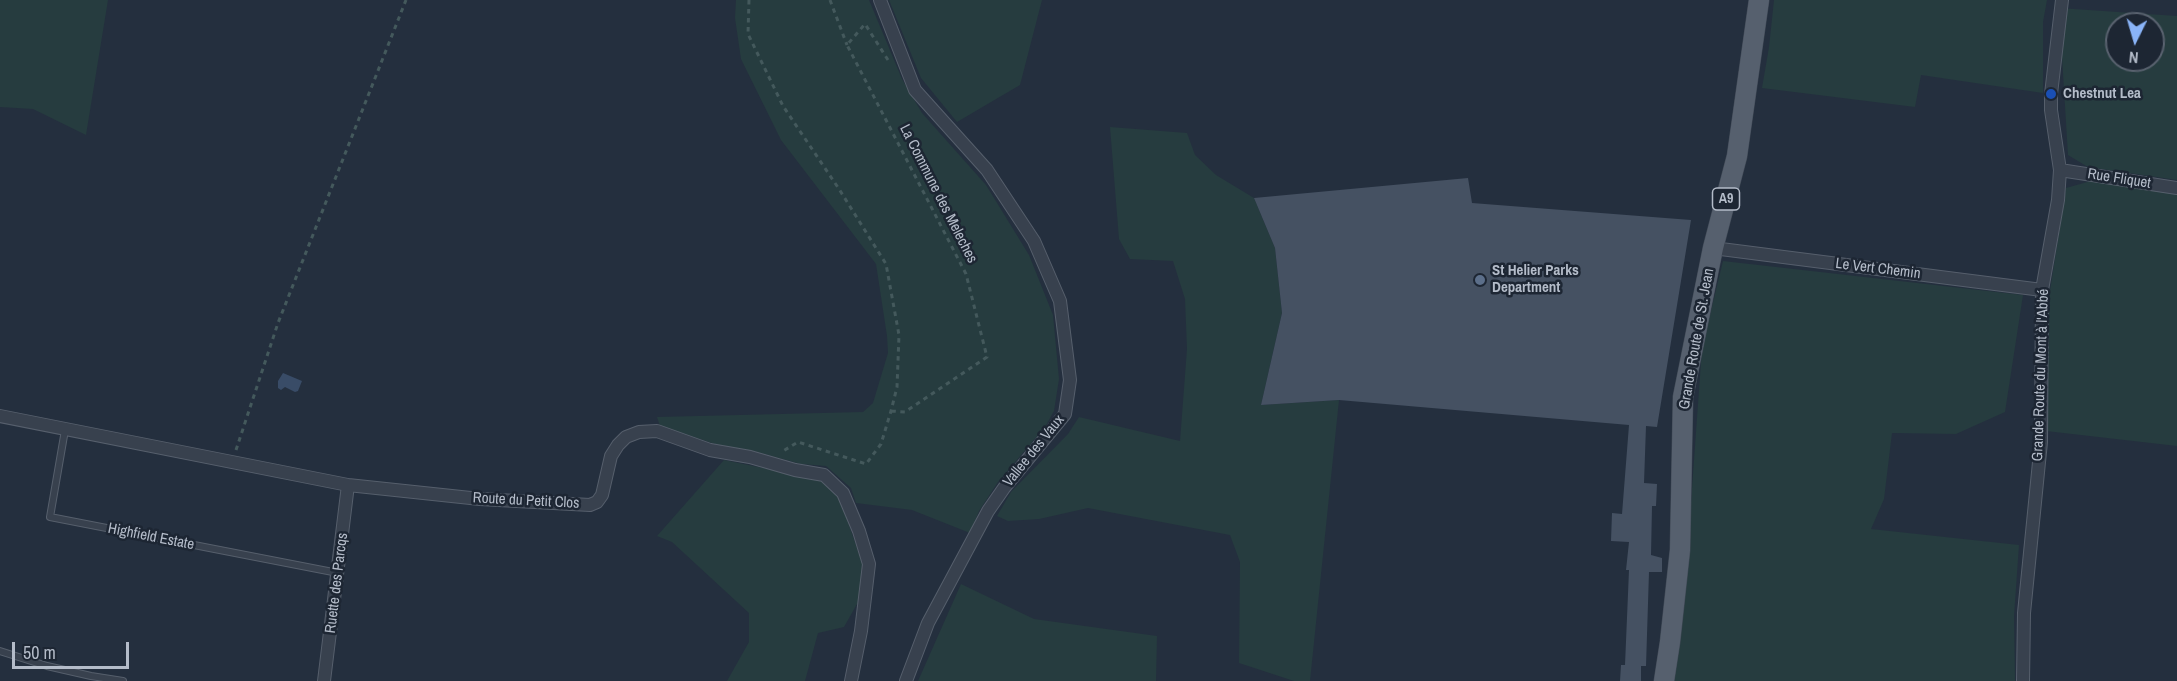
<!DOCTYPE html>
<html>
<head>
<meta charset="utf-8">
<style>
	body { margin:0 }
	#map { position:relative; width:2177px; height:681px; overflow:hidden; background:#242f3e; font-family:"Archivo Narrow",sans-serif }
	canvas { display:block }
	.north { position:absolute; left:2105px; top:12px; width:60px; height:60px; box-sizing:border-box; background:#1d2633; border:2px solid #59626f; border-radius:50%; rotate:185deg; font-size:16px; font-weight:700; line-height:24px; text-align:center; color:#b4bcc9 }
	.north::after { content:''; display:block; margin:auto; width:21px; height:27px; background:#8ab4f8; clip-path:polygon(50% 0,100% 100%,50% 72%,0 100%) }
	.scale { position:absolute; left:12px; top:642px; width:117px; height:27px; box-sizing:border-box; border:3px solid #b4bcc9; border-top:0; padding-left:8px; font-size:18px; line-height:21px; white-space:nowrap; color:#b4bcc9; -webkit-text-stroke:4px #1d2633; paint-order:stroke }
</style>
</head>
<body>
<div id="map">
<canvas width="2177" height="681"></canvas>
<div class="north">N</div>
<div class="scale">50 m</div>
</div>
<script>
const c = document.querySelector('canvas').getContext('2d');
c.lineJoin = 'round';
function fill(path, color) { c.fillStyle = color; c.fill(path, 'evenodd'); }
const shape = rows => new Path2D(rows.map(r => 'M' + r).join(''));
function trace(path, color, width, dash) { c.strokeStyle = color; c.lineWidth = width; c.lineCap = dash ? 'butt' : 'round'; c.setLineDash(dash || []); c.stroke(path); }
function label(font, color, halo, rows, align = 'center') {
  c.font = font + ' "Archivo Narrow",sans-serif'; c.lineWidth = 5; c.setLineDash([]); c.textBaseline = 'middle'; c.strokeStyle = halo; c.fillStyle = color; for (const [text, x, y, turn = 0] of rows) {
    c.save(); c.translate(x, y); c.rotate((+turn || 0) * Math.PI / 180); c.textAlign = isNaN(turn) ? turn : align; if (halo) c.strokeText(text, 0, 0); c.fillText(text, 0, 0); c.restore();
  }
}
fill(shape([
	[0,0,108,0,86,135,33,109,0,107],
	[736,0,869,0,902,79,922,113,986,185,1029,255,1053,315,1059,379,1054,411,1045,427,998,482,979,511,970,533,912,510,856,503,851,488,826,466,801,464,757,452,715,444,660,426,657,417,863,412,873,403,888,353,887,336,876,264,781,140,741,59,735,18],
	[889,0,1042,0,1020,85,957,122,921,78],
	[1774,0,2047,0,2043,22,2043,93,1921,75,1915,107,1762,88,1769,47],
	[2059,8,2177,16,2177,180,2088,167,2068,155],
	[2117,24,2153,24,2153,60,2117,60],
	[1110,127,1187,133,1195,155,1216,175,1254,198,1275,248,1282,313,1261,405,1339,400,1310,681,1294,681,1239,663,1240,562,1230,535,1088,508,1039,519,1008,521,997,516,1011,492,1068,434,1079,417,1180,441,1187,349,1185,299,1173,261,1130,259,1119,239],
	[2091,181,2177,194,2177,446,2046,431,2049,297,2066,188],
	[1723,261,2023,295,2005,412,1956,434,1892,433,1884,499,1871,529,2019,545,2014,616,2015,681,1671,681,1690,516,1702,348],
	[724,460,822,480,838,494,863,565,861,604,857,604,844,627,818,633,805,681,727,681,749,642,749,613,672,542,657,536],
	[961,584,1034,619,1157,636,1156,681,918,681]
]), '#263c3f');
fill(shape([
	[283,373,302,381,298,391,295,392,285,387,281,390,278,388,278,381]
]), '#394c67');
fill(shape([
	[1468,178,1472,203,1691,220,1657,427,1646,426,1644,483,1657,484,1656,506,1652,506,1651,555,1662,558,1662,572,1649,572,1646,666,1641,666,1641,681,1620,681,1621,665,1625,665,1629,570,1626,570,1629,542,1611,541,1612,513,1622,514,1629,425,1339,400,1261,405,1282,313,1275,248,1254,198]
]), '#455162');
const service = shape([
	[65,430,50,517,338,573],
	[0,651,47,666,91,676,123,681]
]);
const minor = shape([
	[880,0,915,90,987,170,1034,241,1060,301,1070,380,1065,414,1004,488,988,511,928,623,906,681],
	[2060,170,2177,188],
	[1713,248,2042,290],
	[0,416,348,485,480,499,590,505,597,502,602,495,611,456,618,445,626,437,639,432,657,431,710,450,750,457,795,470,824,475,843,493,859,531,869,564,861,631,851,681],
	[324,681,348,485],
	[2023,681,2024,613,2041,442,2042,290,2058,200,2060,170,2051,110,2051,94,2062,0]
]);
const primary = shape([
	[1664,681,1670,642,1680,550,1683,397,1713,248,1737,156,1759,0]
]);
trace(service, '#565f6c', 8);
trace(minor, '#565f6c', 14);
trace(primary, '#414a57', 21);
trace(shape([
	[749,0,748,34,783,106,839,189,886,264,899,335,897,387,891,411,881,444,866,464,798,442,783,451,784,452],
	[830,0,847,45],
	[888,60,865,24,847,45,966,274,987,357,905,412,891,411],
	[236,450,278,323,406,0]
]), '#44595c', 3, [4.5, 4.5]);
trace(service, '#38414e', 6);
trace(minor, '#38414e', 12);
trace(primary, '#56606e', 20);
for (const [x, y, r, color] of [
	[2051,94,6,"#1a4fb4"],
	[1480,280,6,"#5c6f8a"]
]) { const dot = new Path2D(); dot.arc(x, y, r, 0, 2 * Math.PI); c.fillStyle = color; c.fill(dot); trace(dot, '#1d2633', 2); }
for (const [x, y, w] of [
	[1726,199,27]
]) { const box = new Path2D(); box.roundRect(x - w / 2, y - 11, w, 22, 4.5); c.fillStyle = '#1d2633'; c.fill(box); trace(box, '#b4bcc9', 1.5); }
label('bold 14px', '#b4bcc9', null, [
	["A9",1726,199]
]);
label('bold 15px', '#b4bcc9', '#1d2633', [
	["Chestnut Lea",2063,94],
	["St Helier Parks",1492,271],
	["Department",1492,288]
], 'left');
label('15px', '#b4bcc9', '#1d2633', [
	["Rue Fliquet",2119,179,9],
	["La Commune des Meleches",938,194,63],
	["Le Vert Chemin",1878,269,7],
	["Grande Route de St. Jean",1697,339,-80],
	["Grande Route du Mont à l'Abbé",2041,375,-88],
	["Vallee des Vaux",1034,451,-51],
	["Route du Petit Clos",526,501,3],
	["Highfield Estate",151,537,11],
	["Ruette des Parcqs",337,583,-83]
]);
</script>
</body>
</html>
